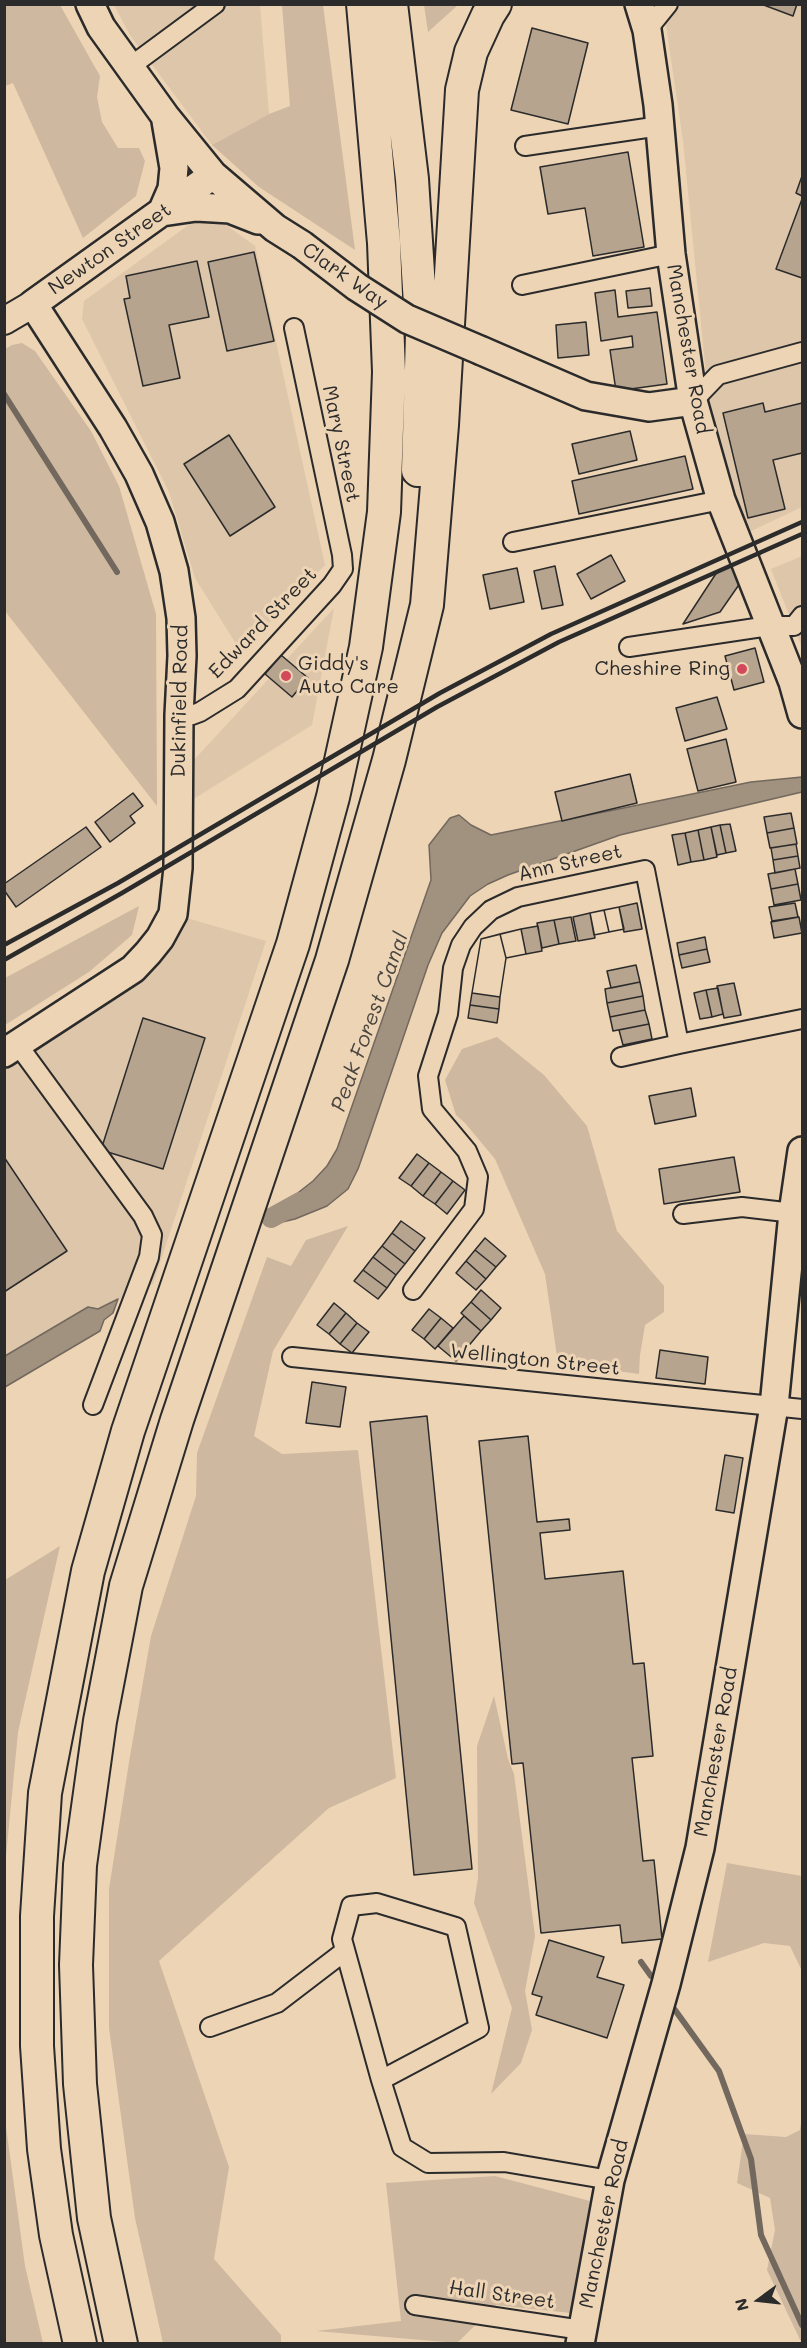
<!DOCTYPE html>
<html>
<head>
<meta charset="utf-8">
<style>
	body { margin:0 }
	#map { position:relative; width:807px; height:2348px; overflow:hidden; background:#edd4b5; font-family:Mali,sans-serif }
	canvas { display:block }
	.frame { position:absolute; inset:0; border:6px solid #2b2b2b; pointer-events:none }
	.north { position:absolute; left:729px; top:2270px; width:60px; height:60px; -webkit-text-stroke:4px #edd4b5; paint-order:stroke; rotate:255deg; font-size:16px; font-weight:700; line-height:24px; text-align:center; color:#2b2b2b }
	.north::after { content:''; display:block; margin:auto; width:21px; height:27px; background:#2b2b2b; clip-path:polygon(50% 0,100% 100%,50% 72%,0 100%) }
</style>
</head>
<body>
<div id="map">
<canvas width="807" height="2348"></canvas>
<div class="frame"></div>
<div class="north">N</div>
</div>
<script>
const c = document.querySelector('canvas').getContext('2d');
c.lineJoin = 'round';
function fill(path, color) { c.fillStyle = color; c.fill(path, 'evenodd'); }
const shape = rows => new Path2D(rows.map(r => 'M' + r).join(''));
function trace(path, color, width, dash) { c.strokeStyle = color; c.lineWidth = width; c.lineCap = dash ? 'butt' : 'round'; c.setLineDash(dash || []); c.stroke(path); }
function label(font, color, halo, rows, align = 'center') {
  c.font = font + ' Mali,sans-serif'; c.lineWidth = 6; c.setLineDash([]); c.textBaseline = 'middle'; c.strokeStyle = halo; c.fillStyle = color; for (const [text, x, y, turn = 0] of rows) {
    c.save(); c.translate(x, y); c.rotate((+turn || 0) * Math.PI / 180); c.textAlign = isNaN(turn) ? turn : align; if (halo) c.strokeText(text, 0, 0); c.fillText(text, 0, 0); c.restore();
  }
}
fill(shape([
	[114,5,260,5,269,114,212,145,130,35],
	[663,5,802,5,802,507,749,532,710,415,683,141],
	[194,221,226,225,255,246,325,565,241,652,195,578,169,492,82,319,84,301],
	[802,556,802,648,771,569],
	[334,608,312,725,192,800,193,761],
	[173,914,266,941,153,1284,98,1309,88,1307,5,1356,4,1053,88,999]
]), '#ddc6a9');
fill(shape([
	[5,4,60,5,100,76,97,97,102,122,118,148,139,148,145,161,136,196,83,238,13,83,5,86],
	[282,5,323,5,355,250,259,187,212,145,269,114,290,106],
	[424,5,424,4,458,5,428,32],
	[22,343,35,351,91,431,119,486,156,614,157,806,5,611,5,349,12,345],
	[139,906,132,935,89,972,5,1025,5,978],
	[497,1037,544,1075,587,1126,617,1231,664,1286,664,1312,645,1325,640,1355,639,1374,558,1363,545,1274,495,1159,465,1123,456,1115,445,1080,462,1049],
	[348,1226,273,1351,254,1436,282,1454,358,1450,396,1778,329,1808,159,1961,229,2167,214,2259,281,2335,281,2343,163,2343,135,2218,109,2028,109,1889,130,1756,151,1636,196,1496,197,1453,267,1257,291,1266,306,1240],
	[60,1546,18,1732,5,1867,5,1580],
	[494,1696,508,1759,514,1774,535,1936,525,1991,532,2030,521,2063,491,2094,512,2008,474,1903,478,1878,477,1746],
	[727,1863,802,1876,802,1971,790,1946,764,1943,708,1962],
	[4,2112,25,2266,43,2343,5,2343],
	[802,2117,802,2344,767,2270,775,2230,770,2198,737,2183,744,2134,786,2137,800,2130],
	[495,2176,590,2201,571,2313,496,2305,457,2343,316,2331,401,2321,386,2183]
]), '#ceb89f');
const water = shape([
	[802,777,802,792,620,835,508,875,488,884,470,896,442,933,428,965,370,1135,358,1169,348,1189,327,1206,295,1219,274,1224,281,1206,313,1181,327,1166,337,1149,431,880,429,845,450,818,459,815,471,825,491,835,751,782,802,777],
	[118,1299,113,1313,104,1320,100,1331,5,1387,5,1356,88,1307,98,1309,118,1299]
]);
fill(water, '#a1917f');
trace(water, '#72685d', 1.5);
trace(shape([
	[4,394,117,572],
	[641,1962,651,1976],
	[675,2010,719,2071,751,2159,761,2235,802,2325]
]), '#72685d', 6);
trace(shape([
	[271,1218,300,1202]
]), '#a1917f', 20);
const building = shape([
	[761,4,797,4,793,16,761,4],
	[532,28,588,43,568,124,511,110,532,28],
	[628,152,644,247,593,256,585,208,548,214,540,167,628,152],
	[802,176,802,196,796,193,802,176],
	[802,199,802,278,776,269,802,199],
	[254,252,274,341,227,351,208,262,254,252],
	[197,261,209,317,169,325,180,378,143,386,124,299,130,298,126,276,197,261],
	[650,288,652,306,628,308,626,291,650,288],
	[615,290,618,317,657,312,667,384,616,391,610,350,633,347,632,336,601,341,595,293,615,290],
	[586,322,589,355,558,358,556,325,586,322],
	[763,403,765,412,802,403,802,453,773,460,785,509,748,518,723,413,763,403],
	[630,431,637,460,579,474,572,444,630,431],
	[229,435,275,507,230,536,184,464,229,435],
	[685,456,693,489,579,514,572,481,685,456],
	[761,553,720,612,683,624,717,572,761,553],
	[611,555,625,581,591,599,577,574,611,555],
	[555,566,563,605,542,609,534,571,555,566],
	[517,568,524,602,490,609,483,575,517,568],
	[755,648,764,682,734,690,725,656,755,648],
	[281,655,308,678,292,697,265,674,281,655],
	[717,697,727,729,685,741,676,708,717,697],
	[726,739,736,782,698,791,687,749,726,739],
	[630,774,637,803,562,821,555,792,630,774],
	[133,793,143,806,130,816,135,823,110,842,95,822,133,793],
	[791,813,794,828,767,833,764,817,791,813],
	[730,824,736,851,726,853,720,825,730,824],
	[720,825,726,853,717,855,711,827,720,825],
	[86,827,101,847,16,907,4,890,4,884,86,827],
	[711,827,717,857,704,860,698,830,711,827],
	[794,828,797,844,770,848,767,833,794,828],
	[698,830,704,860,691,862,685,833,698,830],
	[685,833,691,862,678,865,672,835,685,833],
	[796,844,798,856,773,860,771,848,796,844],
	[798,856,800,868,775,873,773,860,798,856],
	[795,869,798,884,771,889,768,874,795,869],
	[798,884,801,900,774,905,771,889,798,884],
	[637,903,642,929,624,932,619,907,637,903],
	[795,903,798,917,772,921,769,907,795,903],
	[619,907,624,929,594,935,590,913,619,907],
	[619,907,624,929,609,932,604,910,619,907],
	[604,910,609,932,594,935,590,913,604,910],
	[590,913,595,938,578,941,573,917,590,913],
	[571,917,576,941,559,944,554,920,571,917],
	[799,917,802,933,774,938,771,922,799,917],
	[554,920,559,944,542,948,537,923,554,920],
	[538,926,542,951,526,954,521,929,538,926],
	[521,929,526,954,506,958,500,997,472,993,481,939,521,929],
	[521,929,526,954,506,958,500,934,521,929],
	[500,934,506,958,500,997,472,993,481,939,500,934],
	[705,937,707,949,679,955,677,943,705,937],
	[707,949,710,962,682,968,679,955,707,949],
	[636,965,640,982,611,988,607,971,636,965],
	[640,982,643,996,607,1003,605,989,640,982],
	[734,983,741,1015,724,1018,717,986,734,983],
	[718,988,723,1014,712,1017,706,990,718,988],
	[706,990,712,1017,700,1019,694,993,706,990],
	[472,993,500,997,499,1009,470,1005,472,993],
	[643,996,645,1010,610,1017,607,1003,643,996],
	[470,1005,499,1009,497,1023,468,1018,470,1005],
	[645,1010,649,1024,613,1031,610,1017,645,1010],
	[143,1018,205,1038,163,1169,101,1150,143,1018],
	[649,1024,652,1039,623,1045,619,1030,649,1024],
	[691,1088,696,1116,655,1124,649,1096,691,1088],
	[417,1154,429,1163,411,1186,399,1178,417,1154],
	[4,1157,67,1251,4,1292,4,1157],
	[734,1157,740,1192,664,1204,659,1169,734,1157],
	[429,1163,441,1172,423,1196,411,1186,429,1163],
	[441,1172,453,1181,435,1204,423,1196,441,1172],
	[453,1181,465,1190,447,1214,435,1204,453,1181],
	[401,1221,425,1238,415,1251,392,1233,401,1221],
	[392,1233,415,1251,405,1264,382,1246,392,1233],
	[485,1238,506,1256,496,1267,475,1250,485,1238],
	[382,1246,405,1264,396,1275,373,1257,382,1246],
	[475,1250,496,1267,486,1279,466,1261,475,1250],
	[373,1257,396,1275,387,1288,363,1270,373,1257],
	[466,1261,486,1279,476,1290,456,1273,466,1261],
	[363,1270,387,1288,378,1299,354,1281,363,1270],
	[481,1290,501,1308,491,1320,471,1302,481,1290],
	[471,1302,491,1320,481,1331,461,1313,471,1302],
	[334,1303,346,1313,329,1334,317,1325,334,1303],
	[429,1309,441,1318,424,1339,412,1330,429,1309],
	[346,1313,357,1323,340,1344,329,1334,346,1313],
	[464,1316,481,1331,456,1361,438,1346,464,1316],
	[441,1318,453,1328,435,1349,424,1339,441,1318],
	[357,1323,369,1332,352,1353,340,1344,357,1323],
	[660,1350,708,1357,705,1384,656,1378,660,1350],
	[312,1382,346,1387,340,1427,306,1423,312,1382],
	[427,1416,472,1869,414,1875,370,1422,427,1416],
	[528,1436,537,1522,569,1519,570,1530,540,1533,545,1579,623,1571,633,1664,644,1663,653,1756,632,1758,643,1861,654,1860,662,1939,622,1943,620,1925,541,1933,523,1763,512,1764,479,1441,528,1436],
	[725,1455,743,1458,734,1513,716,1510,725,1455],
	[549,1940,604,1957,597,1977,624,1985,607,2038,536,2015,542,1997,532,1994,549,1940]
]);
fill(building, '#b7a48e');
trace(building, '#2b2b2b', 1.5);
const street = shape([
	[647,30,668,4],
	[131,66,215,4],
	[525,146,660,126],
	[522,285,671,254],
	[693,401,718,375,802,352],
	[513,542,721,500],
	[629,647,769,626,794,626,802,616],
	[179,715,192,715,200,712,237,689,332,585,343,569,342,555,294,328],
	[18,1045,143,1216,152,1235,149,1257,93,1405],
	[621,1057,679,1044],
	[683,1214,742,1207,802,1214],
	[413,1290,474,1209,478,1177,467,1151,432,1109,428,1076,448,1014,453,968,461,945,473,927,491,910,518,897,645,870,679,1044,802,1019],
	[292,1357,802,1409],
	[210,2027,277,2003,345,1951],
	[381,2080,479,2028,456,1927,377,1903,351,1906,342,1939,381,2080,402,2147,428,2163,504,2162,610,2180],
	[415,2305,582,2330]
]);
const secondary = shape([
	[4,321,33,304]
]);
const primary = shape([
	[90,4,101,27,165,116,213,175,275,228,302,245],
	[639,4,647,30,658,105,671,254,693,401,721,500,793,682,802,714],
	[166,121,174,168,172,189,162,212,196,207,214,208,230,209,258,220],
	[482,351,586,396,649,407,693,401],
	[4,1053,133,969,148,953,160,938,173,914,178,868,179,715,182,656,181,618,174,571,160,522,139,474,113,428,33,304,213,175],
	[580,2344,610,2180,666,1984,700,1848,774,1406,793,1213,802,1151]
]);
const highway = shape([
	[391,4,412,179,422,335,418,470],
	[80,2344,56,2235,44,2149,37,2046,37,1916,45,1793,88,1571,128,1431,293,944,333,797,366,647,384,512,389,372,384,243,363,4],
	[121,2344,94,2218,80,2084,76,1965,80,1865,100,1721,126,1586,177,1420,332,960,389,760,427,605,442,425,462,90,471,52,488,15,495,4]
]);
trace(street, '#2b2b2b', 22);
trace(secondary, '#2b2b2b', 30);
trace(primary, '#2b2b2b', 32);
trace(highway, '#2b2b2b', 36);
trace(street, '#edd4b5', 18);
trace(secondary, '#edd4b5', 26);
trace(primary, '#edd4b5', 27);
trace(highway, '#edd4b5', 32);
trace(shape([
	[4,945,118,883,440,693,551,634,802,522],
	[4,960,122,893,437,707,559,642,802,534]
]), '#2b2b2b', 4.5);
const primaryBridge = shape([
	[302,245,357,287,407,319,482,351]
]);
trace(primaryBridge, '#2b2b2b', 32, []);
trace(primaryBridge, '#edd4b5', 27);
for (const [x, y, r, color] of [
	[742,669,6,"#d1495b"],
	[286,676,6,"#d1495b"]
]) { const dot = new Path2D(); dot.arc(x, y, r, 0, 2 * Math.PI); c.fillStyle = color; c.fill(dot); trace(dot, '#edd4b5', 2); }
label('20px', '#2b2b2b', '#edd4b5', [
	["Newton Street",110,249,-35],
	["Clark Way",345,276,35],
	["Manchester Road",688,349,80],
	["Mary Street",341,444,78],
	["Edward Street",263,623,-46],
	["Dukinfield Road",180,701,-89],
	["Ann Street",570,863,-13],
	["Wellington Street",535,1360,6],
	["Manchester Road",716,1752,-80],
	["Manchester Road",604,2224,-78],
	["Hall Street",502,2295,8]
]);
label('20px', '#2b2b2b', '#edd4b5', [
	["Giddy's",298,664],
	["Auto Care",298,687],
	["Cheshire Ring",730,669,"right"]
], 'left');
label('italic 21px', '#484440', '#edd4b5', [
	["Peak Forest Canal",370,1022,-70]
]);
</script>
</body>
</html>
